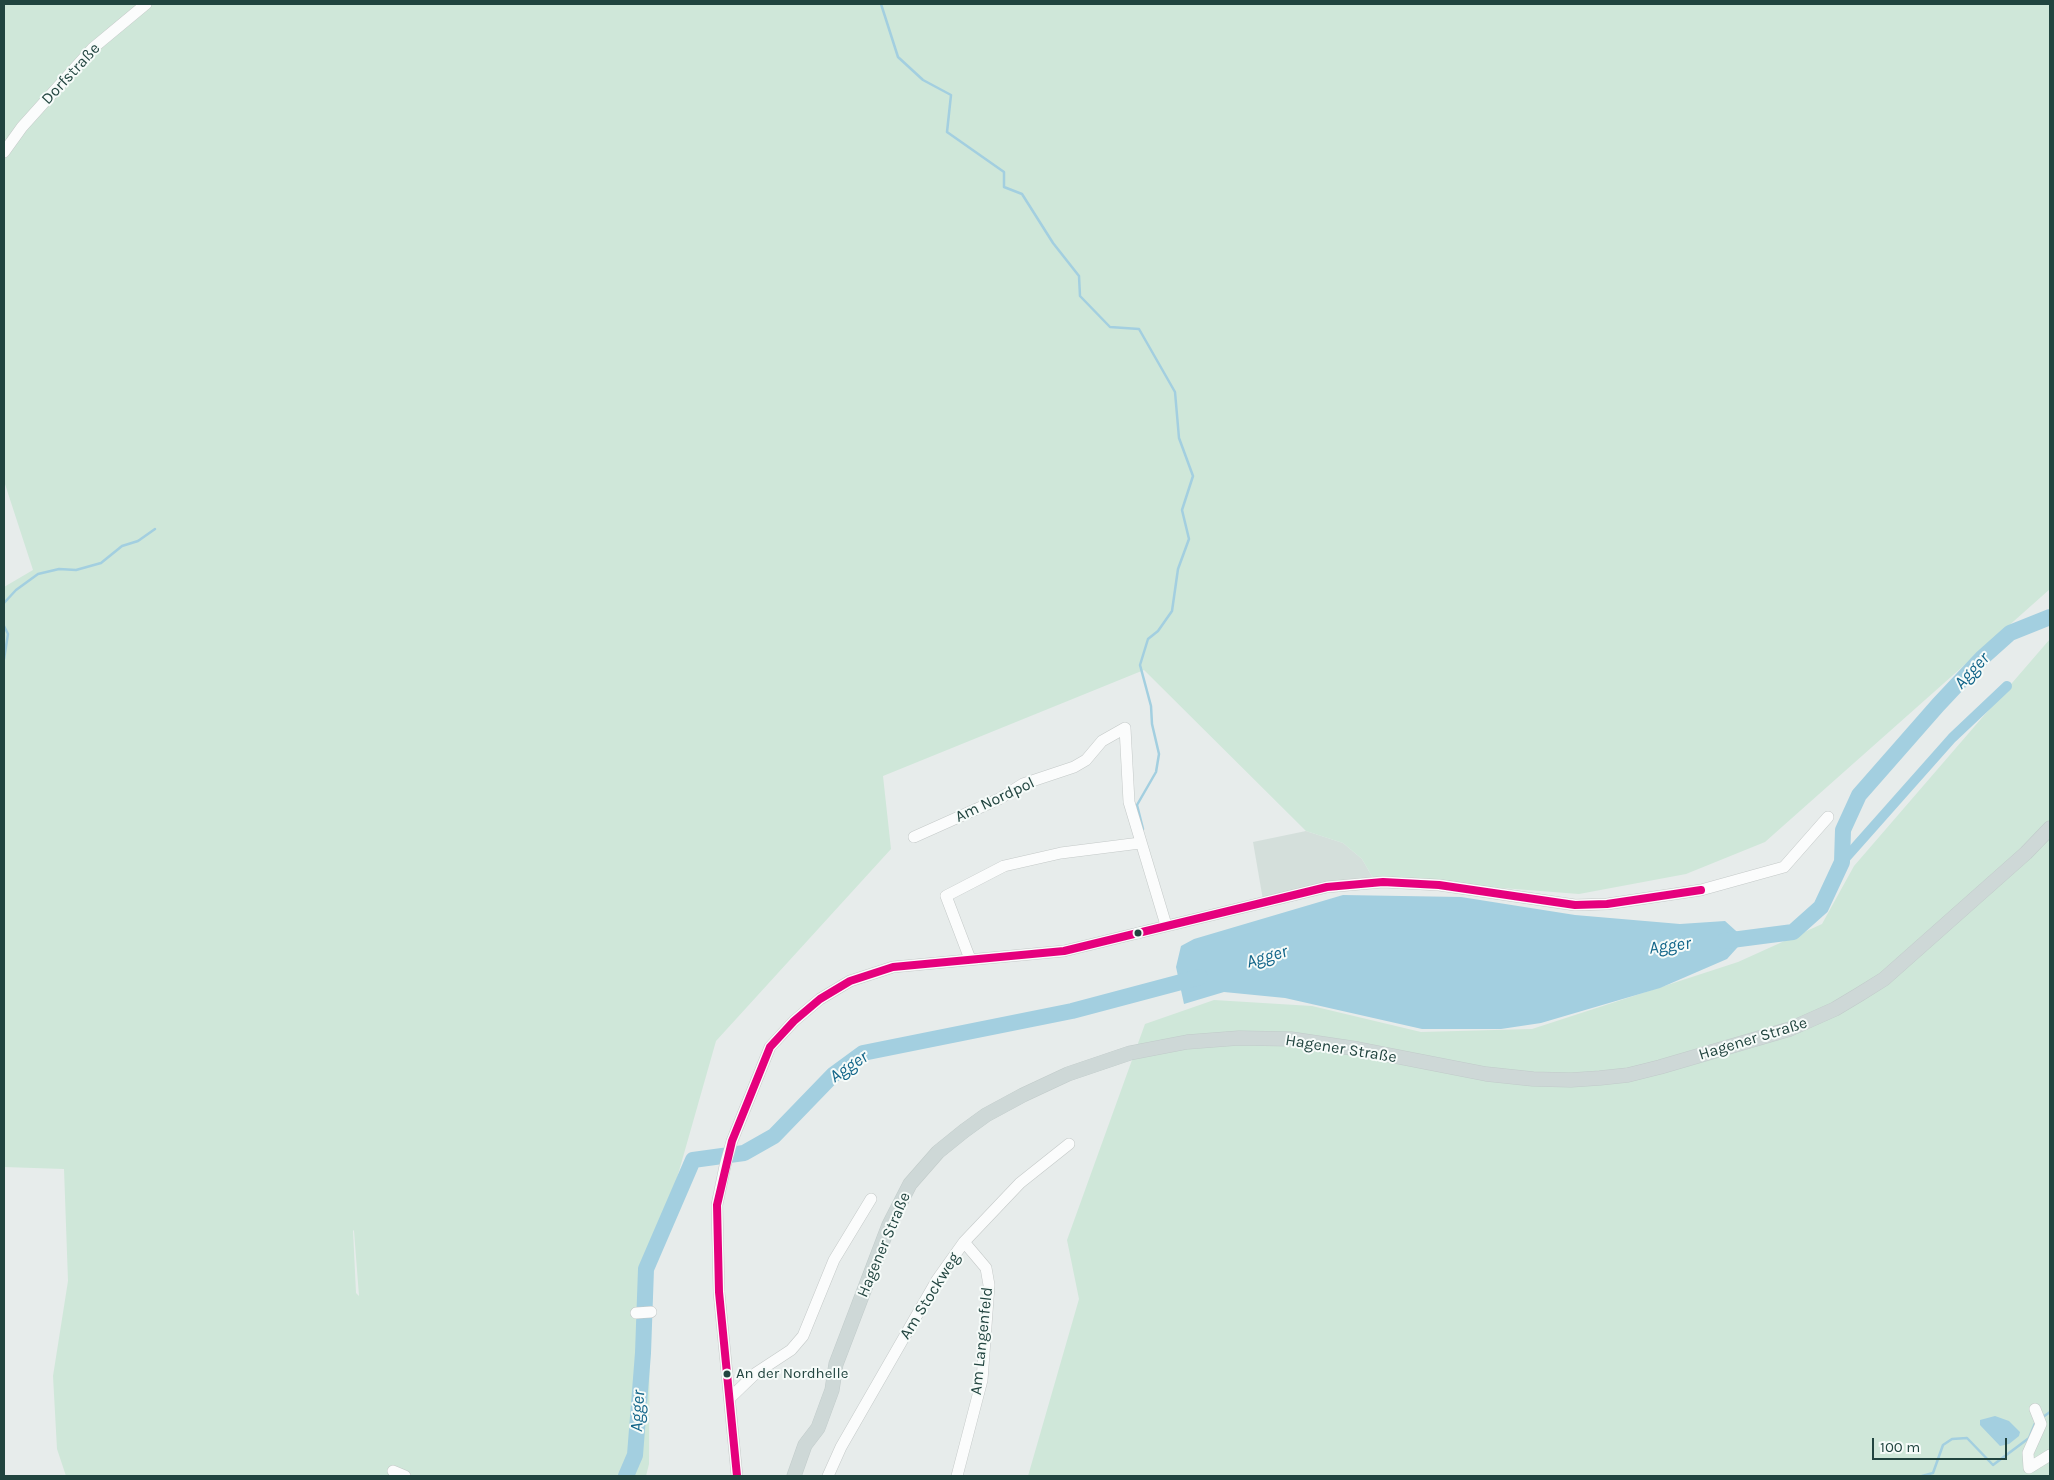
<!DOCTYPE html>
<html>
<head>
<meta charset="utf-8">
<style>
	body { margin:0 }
	#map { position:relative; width:2054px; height:1480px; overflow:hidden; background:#e7eceb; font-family:Karla,sans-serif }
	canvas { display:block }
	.frame { position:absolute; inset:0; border:5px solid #21443f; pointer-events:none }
	.scale { position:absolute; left:1872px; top:1438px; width:135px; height:22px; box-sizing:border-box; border:2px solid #21443f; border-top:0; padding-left:6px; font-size:15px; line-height:18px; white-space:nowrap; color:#21443f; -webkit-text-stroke:4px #f6fbf9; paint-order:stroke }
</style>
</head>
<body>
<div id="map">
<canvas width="2054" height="1480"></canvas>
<div class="frame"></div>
<div class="scale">100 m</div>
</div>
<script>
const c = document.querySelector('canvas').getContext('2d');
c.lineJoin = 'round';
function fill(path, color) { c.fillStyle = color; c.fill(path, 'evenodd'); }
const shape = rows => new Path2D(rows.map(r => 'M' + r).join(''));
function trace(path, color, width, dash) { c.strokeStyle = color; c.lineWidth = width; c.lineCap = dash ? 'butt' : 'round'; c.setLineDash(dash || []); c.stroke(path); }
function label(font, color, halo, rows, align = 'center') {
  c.font = font + ' Karla,sans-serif'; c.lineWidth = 4; c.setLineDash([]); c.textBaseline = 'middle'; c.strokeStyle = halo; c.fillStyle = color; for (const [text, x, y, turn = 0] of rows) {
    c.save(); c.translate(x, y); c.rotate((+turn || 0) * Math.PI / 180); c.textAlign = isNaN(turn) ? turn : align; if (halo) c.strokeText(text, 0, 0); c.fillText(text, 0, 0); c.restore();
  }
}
fill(shape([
	[1306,831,1343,843,1362,859,1373,878,1263,900,1253,842]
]), '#d4dfdb');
fill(shape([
	[4,4,2050,4,2050,589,1765,842,1686,874,1579,894,1373,878,1362,859,1343,843,1306,831,1144,670,883,776,891,849,716,1041,650,1273,649,1464,646,1476,66,1476,57,1449,53,1376,68,1281,64,1169,4,1167,4,587,33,570,4,481],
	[353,1230,354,1231,359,1296,356,1293],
	[2050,639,2050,1476,1028,1476,1079,1299,1067,1240,1145,1024,1214,1000,1312,1006,1421,1032,1532,1029,1738,962,1822,924,1854,866]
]), '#cfe7d9');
fill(shape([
	[1343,895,1461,897,1575,915,1680,924,1725,921,1745,939,1727,959,1660,988,1541,1023,1501,1029,1422,1029,1285,998,1224,992,1184,1004,1176,967,1181,946,1194,939],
	[1995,1416,2009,1421,2020,1432,2019,1436,2009,1444,2000,1446,1980,1425,1980,1420]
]), '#a3cfe0');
trace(shape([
	[881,4,898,57,923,80,951,95,947,132,1004,172,1004,187,1022,194,1053,243,1079,276,1080,296,1110,327,1139,329,1175,392,1179,438,1193,476,1182,510,1189,539,1178,569,1172,611,1158,631,1148,639,1140,665,1151,706,1152,724,1159,754,1156,772,1137,805,1143,829],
	[4,603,16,590,38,574,59,569,76,570,101,563,122,546,138,541,155,529],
	[4,626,8,634,4,659],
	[2043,1417,2050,1412],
	[1922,1476,1933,1473,1943,1445,1952,1439,1967,1438,1993,1465,2029,1438,2036,1421]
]), '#a3cfe0', 2.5);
trace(shape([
	[1842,862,1952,738,2007,686]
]), '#a3cfe0', 10);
trace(shape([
	[1724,941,1793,932,1821,907,1842,862,1843,830,1859,795,1938,705,1982,658,2010,633,2050,617],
	[626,1476,635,1455,643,1353,646,1269,693,1160,744,1153,774,1136,833,1075,863,1053,1072,1011,1200,977]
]), '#a3cfe0', 16);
const minor = shape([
	[4,152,22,127,93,48,146,4],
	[914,837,999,799,1023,784,1074,767,1086,760,1102,741,1125,728,1129,802,1166,925],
	[970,959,946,896,1004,866,1061,853,1140,843],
	[636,1313,651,1312],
	[730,1398,756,1373,791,1350,803,1336,834,1260,871,1199],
	[2035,1409,2041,1424,2028,1453,2029,1468,2050,1455],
	[393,1471,405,1476],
	[737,1476,719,1292,717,1205,725,1166,732,1141,770,1047,794,1021,820,999,850,981,893,967,1064,951,1327,887,1383,882,1439,885,1575,905,1607,904,1701,890,1784,867,1828,817],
	[828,1476,841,1447,937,1280,964,1242,1020,1183,1069,1144],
	[957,1476,982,1380,989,1285,986,1268,964,1242]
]);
const major = shape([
	[794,1476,805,1445,818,1428,832,1390,836,1364,889,1225,910,1184,938,1152,964,1131,986,1115,1023,1095,1068,1074,1130,1053,1187,1042,1239,1038,1291,1039,1358,1049,1486,1074,1533,1079,1571,1080,1600,1078,1628,1075,1660,1067,1790,1029,1835,1009,1860,994,1884,979,2026,853,2050,828]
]);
trace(minor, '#c4c9c8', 12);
trace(major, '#c1cbca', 15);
trace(minor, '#fbfcfc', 11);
trace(major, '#ced8d7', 14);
trace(shape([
	[737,1476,719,1292,717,1205,732,1141,770,1047,794,1021,820,999,850,981,893,967,1064,951,1327,887,1383,882,1439,885,1575,905,1607,904,1701,890]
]), '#e5007d', 8);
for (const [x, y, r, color] of [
	[1138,933,4.5,"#21443f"],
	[727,1374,4.5,"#21443f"]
]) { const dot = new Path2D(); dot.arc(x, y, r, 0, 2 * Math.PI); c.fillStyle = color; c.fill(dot); trace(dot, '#f6fbf9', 2); }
label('15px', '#21443f', '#f6fbf9', [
	["An der Nordhelle",736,1374]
], 'left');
label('16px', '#21443f', '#f6fbf9', [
	["Dorfstraße",71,74,-47],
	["Am Nordpol",995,800,-25],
	["Hagener Straße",1753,1039,-17],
	["Hagener Straße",1341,1049,9],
	["Hagener Straße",884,1245,-67],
	["Am Stockweg",930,1296,-58],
	["Am Langenfeld",982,1341,-84]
]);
label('italic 18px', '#126589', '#f6fbf9', [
	["Agger",1972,671,-47],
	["Agger",1670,946,-7],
	["Agger",1267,957,-16],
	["Agger",849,1067,-34],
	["Agger",638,1411,-87]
]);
</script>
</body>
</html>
